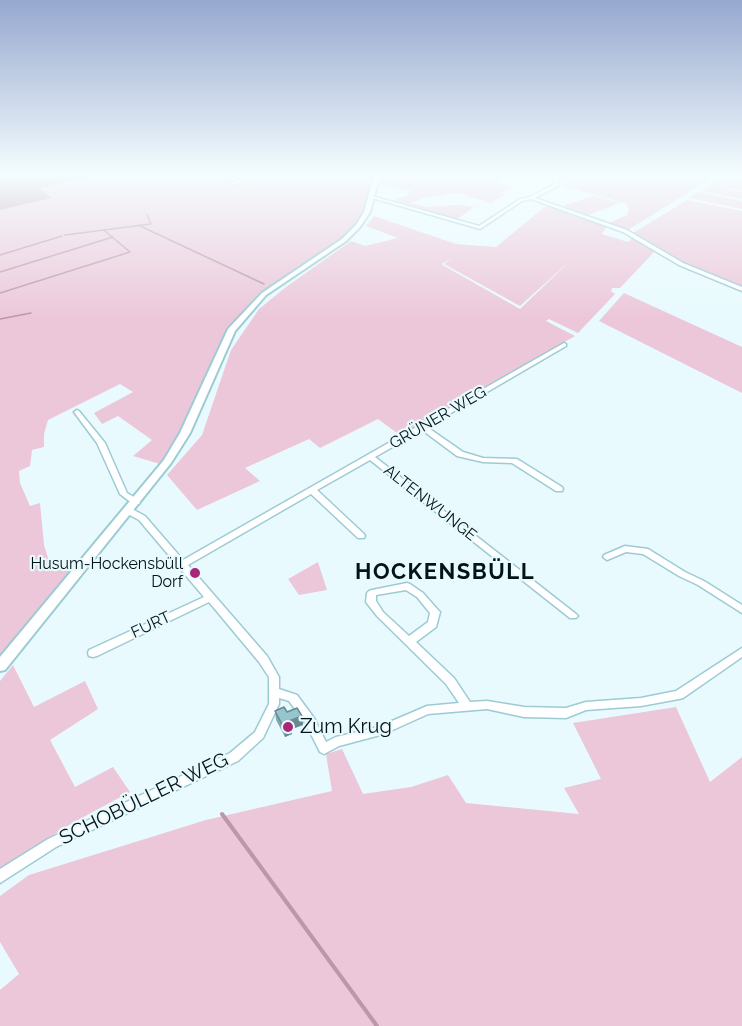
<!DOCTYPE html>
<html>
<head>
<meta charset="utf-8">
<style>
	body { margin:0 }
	canvas { display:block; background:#e8fafe }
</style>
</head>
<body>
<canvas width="742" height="1026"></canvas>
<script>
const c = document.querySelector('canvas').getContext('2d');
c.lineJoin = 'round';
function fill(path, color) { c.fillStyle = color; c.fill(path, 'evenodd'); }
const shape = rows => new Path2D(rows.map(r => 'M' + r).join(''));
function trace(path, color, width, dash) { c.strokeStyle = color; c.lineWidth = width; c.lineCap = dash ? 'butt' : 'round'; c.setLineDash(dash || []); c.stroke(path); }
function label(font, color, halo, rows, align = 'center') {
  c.font = font + ' Raleway,sans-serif'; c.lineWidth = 4.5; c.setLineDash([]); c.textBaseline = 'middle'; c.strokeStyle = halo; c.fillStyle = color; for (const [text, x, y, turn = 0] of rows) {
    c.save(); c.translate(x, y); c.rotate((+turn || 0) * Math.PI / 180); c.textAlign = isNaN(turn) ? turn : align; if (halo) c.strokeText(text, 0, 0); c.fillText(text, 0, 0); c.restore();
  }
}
fill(shape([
	[0,174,375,174,369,186,366,205,355,225,340,239,261,293,227,331,183,427,173,447,160,464,133,456,152,440,118,416,102,424,94,413,133,392,120,384,48,420,44,434,44,447,32,450,30,466,19,471,20,483,30,506,40,503,44,545,48,558,55,567,76,565,0,656],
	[388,174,509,174,499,183,514,187,501,192,505,194,491,203,457,193,423,198,411,203,428,207,458,205,474,207,456,220,393,200,408,195,411,191,380,184],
	[564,174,718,174,628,230,609,223,627,215,629,210,627,204,562,186,561,176],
	[729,174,742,174,742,191,714,186,742,192,742,199,701,191],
	[699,192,742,201,742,209,688,198],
	[594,196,620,203,588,215,563,206],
	[687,200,742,211,742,288,686,265,633,233],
	[547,205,607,226,602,234,628,242,634,237,655,251,620,288,612,288,611,291,615,294,578,333,549,319,546,321,575,336,401,436,378,419,320,448,309,439,245,468,260,481,197,510,167,475,202,435,231,350,259,309,286,287,351,241,365,246,398,238,366,226,374,216,456,244,496,247],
	[453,258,444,264,520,306,571,260,520,309,441,264],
	[624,293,742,347,742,393,599,321],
	[318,562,327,590,299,595,288,579],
	[13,665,34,707,85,681,98,709,50,740,75,787,113,767,130,792,74,822,0,868,0,681],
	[676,707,710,782,742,757,742,1026,0,1026,0,990,19,974,0,942,0,896,29,875,206,820,332,791,326,754,342,749,363,794,411,787,448,775,466,803,579,814,564,788,601,779,573,723]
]), '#ecc7d9');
fill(shape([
	[0,174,103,174,39,188,51,198,0,210]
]), '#bc96a9');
trace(shape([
	[138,225,264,284],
	[105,231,130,252],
	[65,235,151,224,147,215],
	[0,255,62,236],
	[0,272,113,237],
	[0,293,130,252],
	[0,319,31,313]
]), '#bc96a9', 1.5);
trace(shape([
	[222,814,377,1026]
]), '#bc96a9', 4);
const minor = shape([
	[256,174,263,174,233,185,230,184,256,174],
	[558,174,563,174,558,178,558,186,535,198,627,230,683,263,742,287,742,291,679,265,623,232,531,199,522,201,480,229,369,197,372,196,479,226,520,199,530,197,555,184,554,178,558,174],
	[564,343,566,344,566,346,427,427,463,452,483,458,517,459,562,487,563,489,562,491,556,491,512,463,483,462,457,456,422,430,375,457,576,614,578,616,576,618,570,618,370,460,317,490,364,534,365,536,364,538,358,538,311,494,188,565,267,656,279,677,279,689,297,695,314,718,326,742,336,737,378,727,427,706,459,703,446,684,377,616,366,602,367,593,369,591,372,590,407,583,410,584,423,593,438,610,440,612,436,627,416,642,454,678,470,702,487,701,524,707,566,708,586,702,641,698,676,691,742,648,742,657,683,698,679,699,641,706,586,710,566,718,524,717,487,709,428,714,384,734,339,746,324,754,320,752,306,724,289,701,279,698,279,704,263,738,238,761,56,847,0,883,0,869,48,839,230,753,255,732,269,704,269,677,259,662,209,602,97,656,93,657,89,656,88,653,89,650,204,597,139,520,126,513,125,511,126,509,132,509,145,516,183,560,564,343],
	[406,590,417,597,430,613,428,622,409,636,383,612,376,601,376,595,406,590],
	[77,410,79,411,105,443,127,493,139,500,140,502,139,504,133,504,120,494,97,443,74,412,77,410],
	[625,546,648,549,685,572,704,581,742,605,742,613,698,585,679,576,643,554,626,552,607,560,603,557,604,555,625,546]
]);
const major = shape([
	[378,174,383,174,377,186,370,212,360,227,346,241,266,295,235,331,190,433,171,463,5,670,0,671,0,657,164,460,180,433,228,329,262,293,342,239,356,225,364,212,371,186,378,174]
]);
trace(minor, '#9dcbd4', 3);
trace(major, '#9dcbd4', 4);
fill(minor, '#fff');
fill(major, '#fff');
fill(shape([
	[275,711,287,712,302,716,303,725,292,729,292,734,285,737,276,720]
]), '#82a9b2');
fill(shape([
	[302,716,303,725,292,729,292,734,285,737,284,728,289,721]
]), '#6a8a91');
const building = shape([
	[284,707,287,712,297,708,302,716,289,721,291,725,284,728,275,711,284,707]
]);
fill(building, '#97c5cf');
trace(building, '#6a8a91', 1.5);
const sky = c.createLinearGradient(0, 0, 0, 318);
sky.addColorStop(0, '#96a8cf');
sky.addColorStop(0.55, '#f5fdff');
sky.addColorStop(1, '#f5fdff00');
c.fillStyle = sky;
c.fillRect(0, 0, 742, 318);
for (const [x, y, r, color] of [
	[195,573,6,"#a72878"],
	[288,727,6,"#a72878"]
]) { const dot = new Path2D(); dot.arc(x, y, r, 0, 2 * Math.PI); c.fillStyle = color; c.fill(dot); trace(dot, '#e8fafe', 2); }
label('16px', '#031417', '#e8fafe', [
	["GRÜNER WEG",438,418,-30],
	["ALTENWUNGE",430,503,38],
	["FURT",151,625,-25]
]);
label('16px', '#031417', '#e8fafe', [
	["Husum-Hockensbüll",183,564],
	["Dorf",183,582]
], 'right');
label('20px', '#031417', '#e8fafe', [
	["Zum Krug",300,727]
], 'left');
label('20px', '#031417', '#e8fafe', [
	["SCHOBÜLLER WEG",144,799,-26]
]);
c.letterSpacing = '1.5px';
label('bold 22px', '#031417', '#e8fafe', [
	["HOCKENSBÜLL",445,572]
]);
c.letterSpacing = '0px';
</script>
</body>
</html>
